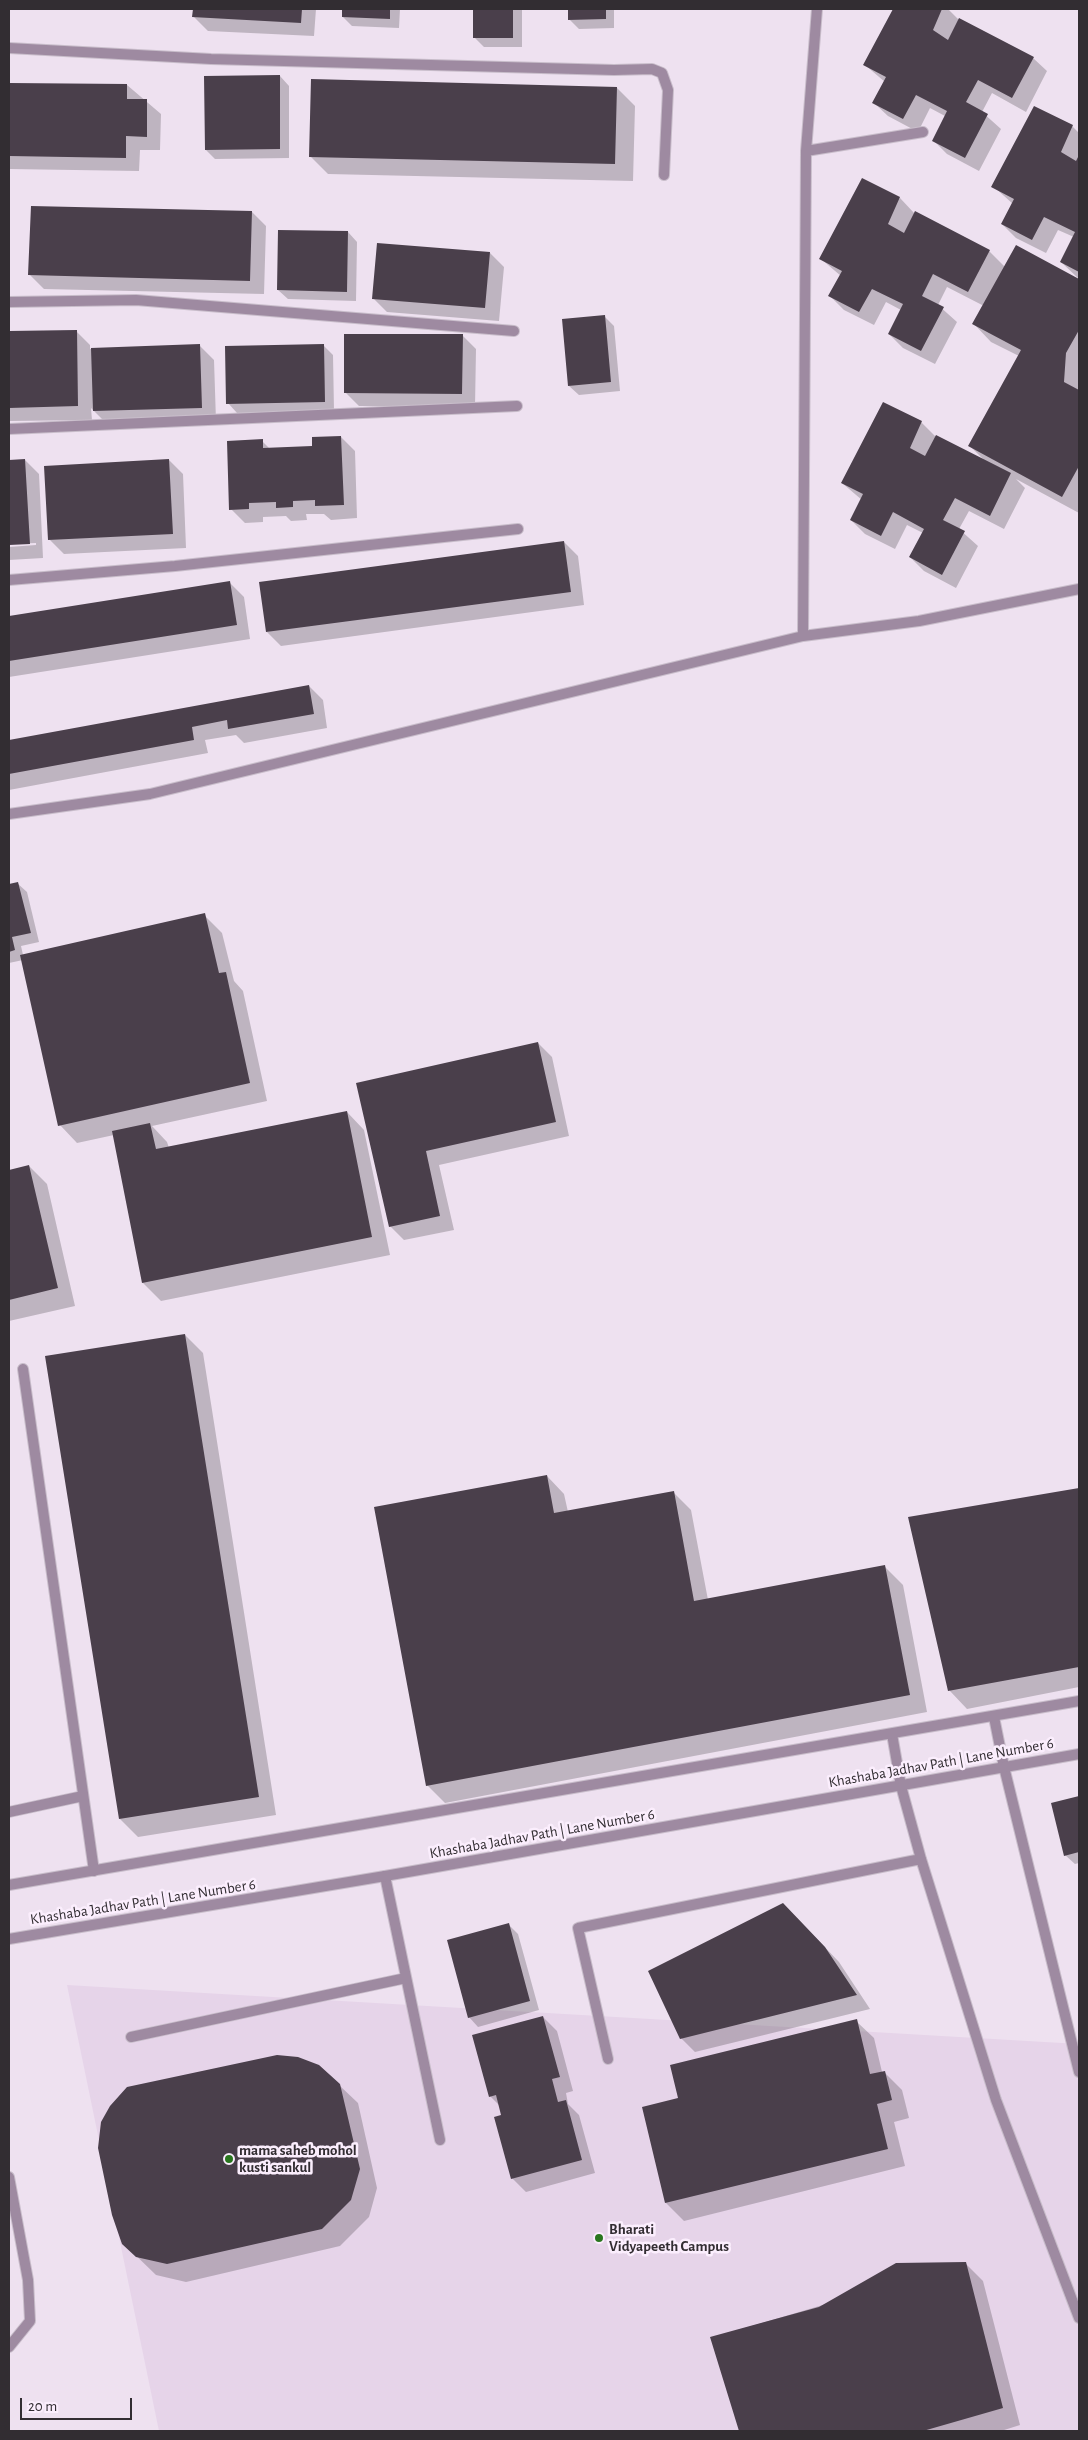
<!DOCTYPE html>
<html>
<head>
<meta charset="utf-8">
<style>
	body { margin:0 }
	#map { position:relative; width:1088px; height:2440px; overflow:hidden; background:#eee1f0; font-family:"Alegreya Sans",sans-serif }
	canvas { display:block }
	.frame { position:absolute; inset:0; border:10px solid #322d32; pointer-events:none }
	.scale { position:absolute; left:20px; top:2398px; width:112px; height:22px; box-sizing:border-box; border:2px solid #322d32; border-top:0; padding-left:6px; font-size:15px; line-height:18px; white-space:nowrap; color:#322d32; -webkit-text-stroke:4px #fbeefd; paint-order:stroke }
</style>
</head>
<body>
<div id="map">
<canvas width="1088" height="2440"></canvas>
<div class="frame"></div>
<div class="scale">20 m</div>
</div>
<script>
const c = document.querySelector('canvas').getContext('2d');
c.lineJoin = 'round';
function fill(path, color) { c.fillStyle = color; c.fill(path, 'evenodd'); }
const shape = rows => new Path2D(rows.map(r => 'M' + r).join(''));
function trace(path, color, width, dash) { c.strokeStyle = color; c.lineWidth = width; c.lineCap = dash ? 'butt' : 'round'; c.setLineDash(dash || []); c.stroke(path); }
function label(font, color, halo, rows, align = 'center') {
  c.font = font + ' "Alegreya Sans",sans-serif'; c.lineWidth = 5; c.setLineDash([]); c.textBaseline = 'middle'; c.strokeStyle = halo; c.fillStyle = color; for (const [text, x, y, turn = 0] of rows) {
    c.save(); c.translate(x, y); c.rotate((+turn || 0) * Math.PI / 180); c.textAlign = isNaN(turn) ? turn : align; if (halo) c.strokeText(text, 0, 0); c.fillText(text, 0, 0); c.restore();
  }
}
fill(shape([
	[67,1985,1079,2044,1079,2431,159,2431]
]), '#e6d4e9');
fill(shape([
	[194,9,316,9,314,36,208,31,194,17],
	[343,9,400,9,399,28,352,26,343,17],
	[474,9,522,9,522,47,484,47,474,37],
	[569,9,614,9,614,28,579,29,569,19],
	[894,9,948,9,959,20,1033,58,1047,71,1026,112,992,93,982,112,1001,129,979,171,947,154,933,140,945,116,930,108,918,132,888,116,874,103,885,82,865,65],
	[280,76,289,86,289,158,215,159,206,150],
	[9,84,127,85,161,114,160,150,140,150,139,171,9,169],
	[617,88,635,106,633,181,328,174,310,156],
	[1072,126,1079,133,1079,513,1016,479,1025,488,1004,529,969,511,959,529,978,546,956,588,924,571,910,557,923,533,907,525,895,549,865,534,851,520,862,500,842,483,921,422,936,437,984,460,970,446,1019,356,991,342,974,324,984,306,947,287,938,305,957,322,935,364,903,348,889,334,901,310,886,302,874,325,844,310,830,296,841,276,821,259,900,198,915,214,989,251,1005,267,1079,279,1061,262,1074,237,1058,230,1046,253,1016,238,1002,224,1013,204,993,186],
	[252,212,266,226,264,294,44,289,30,275],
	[348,232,357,242,356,301,288,299,278,290],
	[378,244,490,253,504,267,499,321,387,312,373,298],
	[604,316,614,326,620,391,579,395,569,386],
	[76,331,90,345,90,349,200,346,214,360,216,421,108,425,91,408,92,420,9,421,9,332],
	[462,335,476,349,475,407,359,406,345,392],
	[324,346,333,355,334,411,237,413,228,403],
	[341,437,355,451,357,518,331,520,324,514,306,514,307,520,291,521,286,516,263,517,263,522,245,523,231,509,262,441,270,449,313,447],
	[25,460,39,474,43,558,9,560,9,547,36,545,36,543,9,544,9,461],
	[169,460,183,474,186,548,64,554,50,540,46,467],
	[564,542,578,556,584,605,281,646,267,632],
	[230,583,244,597,250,639,9,677,9,617],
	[309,686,323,700,327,728,244,743,236,735,205,740,208,753,9,790,9,741],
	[17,883,27,892,39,942,21,946,23,955,204,915,222,933,234,981,243,991,267,1101,152,1126,167,1142,169,1148,347,1112,364,1130,390,1255,161,1301,143,1283,114,1135,77,1143,60,1125,23,960,9,963,9,885],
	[538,1043,552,1057,569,1136,439,1165,454,1230,404,1240,390,1226,358,1084],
	[29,1166,47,1184,75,1306,9,1321,9,1171],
	[185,1335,203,1353,276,1815,138,1837,120,1819],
	[547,1476,564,1494,568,1512,673,1492,691,1510,708,1600,885,1567,903,1585,927,1712,445,1803,427,1785],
	[1079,1489,1079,1687,967,1709,950,1691,910,1518],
	[1079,1797,1079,1863,1075,1864,1065,1855,1053,1803],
	[797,1918,839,1962,870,2009,695,2052,681,2038],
	[509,1925,518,1934,539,2010,478,2027,469,2017],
	[543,2017,557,2031,573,2091,566,2093,568,2104,579,2115,595,2173,526,2192,512,2178,500,2106,490,2096],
	[856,2021,874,2038,882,2072,884,2072,902,2090,909,2118,894,2122,905,2166,684,2221,666,2203,643,2108,680,2099],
	[339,2085,358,2103,377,2188,369,2217,340,2246,186,2282,156,2275,123,2243],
	[965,2263,983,2281,1020,2425,1001,2431,740,2431,711,2338]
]), '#0003');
fill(shape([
	[193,9,302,9,301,23,192,17],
	[342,9,390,9,390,19,342,17],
	[473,9,513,9,513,38,473,38],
	[568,9,606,9,606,19,568,20],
	[893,9,942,9,933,30,948,40,959,18,1034,57,1012,98,978,80,966,102,988,114,965,158,932,141,947,111,916,95,903,119,872,103,886,77,863,65],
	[280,75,280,149,205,150,204,76],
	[311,79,617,87,615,164,309,157],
	[9,83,127,84,127,99,147,99,147,137,126,136,126,158,9,156],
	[1034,106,1073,125,1061,152,1076,161,1079,155,1079,272,1060,262,1075,232,1044,217,1032,240,1001,224,1014,199,991,187],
	[862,178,900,197,888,224,904,233,915,211,990,250,968,292,933,274,922,296,944,307,921,351,888,334,903,304,872,289,859,312,828,296,842,271,819,259],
	[31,206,252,211,250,281,28,275],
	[278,230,348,231,347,292,277,290],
	[377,243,490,252,485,308,372,299],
	[1016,245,1079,279,1079,330,1066,353,1064,382,1079,390,1079,466,1062,497,968,446,1021,350,972,324],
	[605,315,611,382,568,386,562,319],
	[77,330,78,406,9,408,9,331],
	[344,334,463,334,462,394,344,393],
	[200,344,202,408,93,411,91,348],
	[324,344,325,402,226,404,225,346],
	[883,402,922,421,910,448,925,456,936,435,1011,473,990,516,955,498,943,520,965,531,942,575,909,557,924,529,893,512,881,536,850,520,863,494,841,483],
	[341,436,344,505,315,506,315,500,293,501,293,507,276,508,276,502,249,503,249,509,229,510,227,441,263,439,263,448,312,446,312,437],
	[25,459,30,544,9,545,9,460],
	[169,459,173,534,48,540,44,466],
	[564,541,571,592,266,632,259,582],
	[230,581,237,625,9,661,9,616],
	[309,685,314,714,228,729,227,720,192,727,194,740,9,774,9,740],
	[18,882,31,933,12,937,15,950,9,952,9,884],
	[205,913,219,973,226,972,250,1083,58,1126,20,955],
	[538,1042,556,1122,426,1151,440,1216,389,1227,356,1083],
	[347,1111,372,1237,142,1283,112,1131,150,1123,156,1149],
	[29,1165,58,1288,9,1300,9,1170],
	[185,1334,259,1797,119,1819,45,1356],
	[547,1475,554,1513,674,1491,694,1601,885,1565,910,1695,426,1786,374,1507],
	[1079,1488,1079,1667,948,1691,908,1517],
	[1079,1796,1079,1852,1064,1856,1051,1803],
	[783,1903,825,1947,857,1995,680,2039,648,1971],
	[509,1923,530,2001,468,2018,447,1940],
	[543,2016,560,2077,552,2079,558,2102,566,2100,582,2160,511,2179,494,2117,501,2115,496,2095,489,2097,472,2035],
	[857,2019,870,2074,885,2071,892,2100,877,2104,888,2149,665,2203,642,2107,678,2098,670,2065],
	[277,2055,298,2057,319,2065,340,2084,360,2169,351,2200,322,2229,167,2264,136,2257,122,2244,112,2215,98,2148,101,2122,110,2106,127,2087],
	[966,2262,1003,2408,923,2431,739,2431,710,2337,819,2307,896,2263]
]), '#4a3f4b');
const service = shape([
	[9,429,517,406],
	[23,1369,94,1871],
	[994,1717,1004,1767,1079,2072],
	[892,1734,901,1786,921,1859,996,2100,1079,2318],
	[9,1812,83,1796],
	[385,1876,440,2140],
	[131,2037,406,1978],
	[608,2059,578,1928,921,1859],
	[9,2177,28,2280,30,2321,9,2347]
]);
const minor = shape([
	[9,48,211,59,614,70,652,69,662,73,668,90,664,175],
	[806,151,923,132],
	[9,302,136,300,514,331],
	[9,580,175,566,518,529],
	[803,636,806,151,817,9],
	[9,814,150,794,803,636,919,621,1079,589]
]);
const tertiary = shape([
	[9,1885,1079,1701],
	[9,1939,385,1876,1079,1754]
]);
trace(service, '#c8bdca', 12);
trace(minor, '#c8bdca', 12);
trace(tertiary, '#c8bdca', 12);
trace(service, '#9e8aa1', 10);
trace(minor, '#9e8aa1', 10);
trace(tertiary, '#9e8aa1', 10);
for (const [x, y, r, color] of [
	[229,2159,5,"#29761e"],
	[599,2238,5,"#29761e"]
]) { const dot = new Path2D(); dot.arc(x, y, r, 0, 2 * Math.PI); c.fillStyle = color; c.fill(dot); trace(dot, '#fbeefd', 2); }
label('15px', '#322d32', '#fbeefd', [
	["Khashaba Jadhav Path | Lane Number 6",941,1763,-10],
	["Khashaba Jadhav Path | Lane Number 6",542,1834,-10],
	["Khashaba Jadhav Path | Lane Number 6",143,1902,-9]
]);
label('bold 15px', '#322d32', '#fbeefd', [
	["mama saheb mohol",239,2150],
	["kusti sankul",239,2167],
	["Bharati",609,2229],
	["Vidyapeeth Campus",609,2246]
], 'left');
</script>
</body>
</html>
